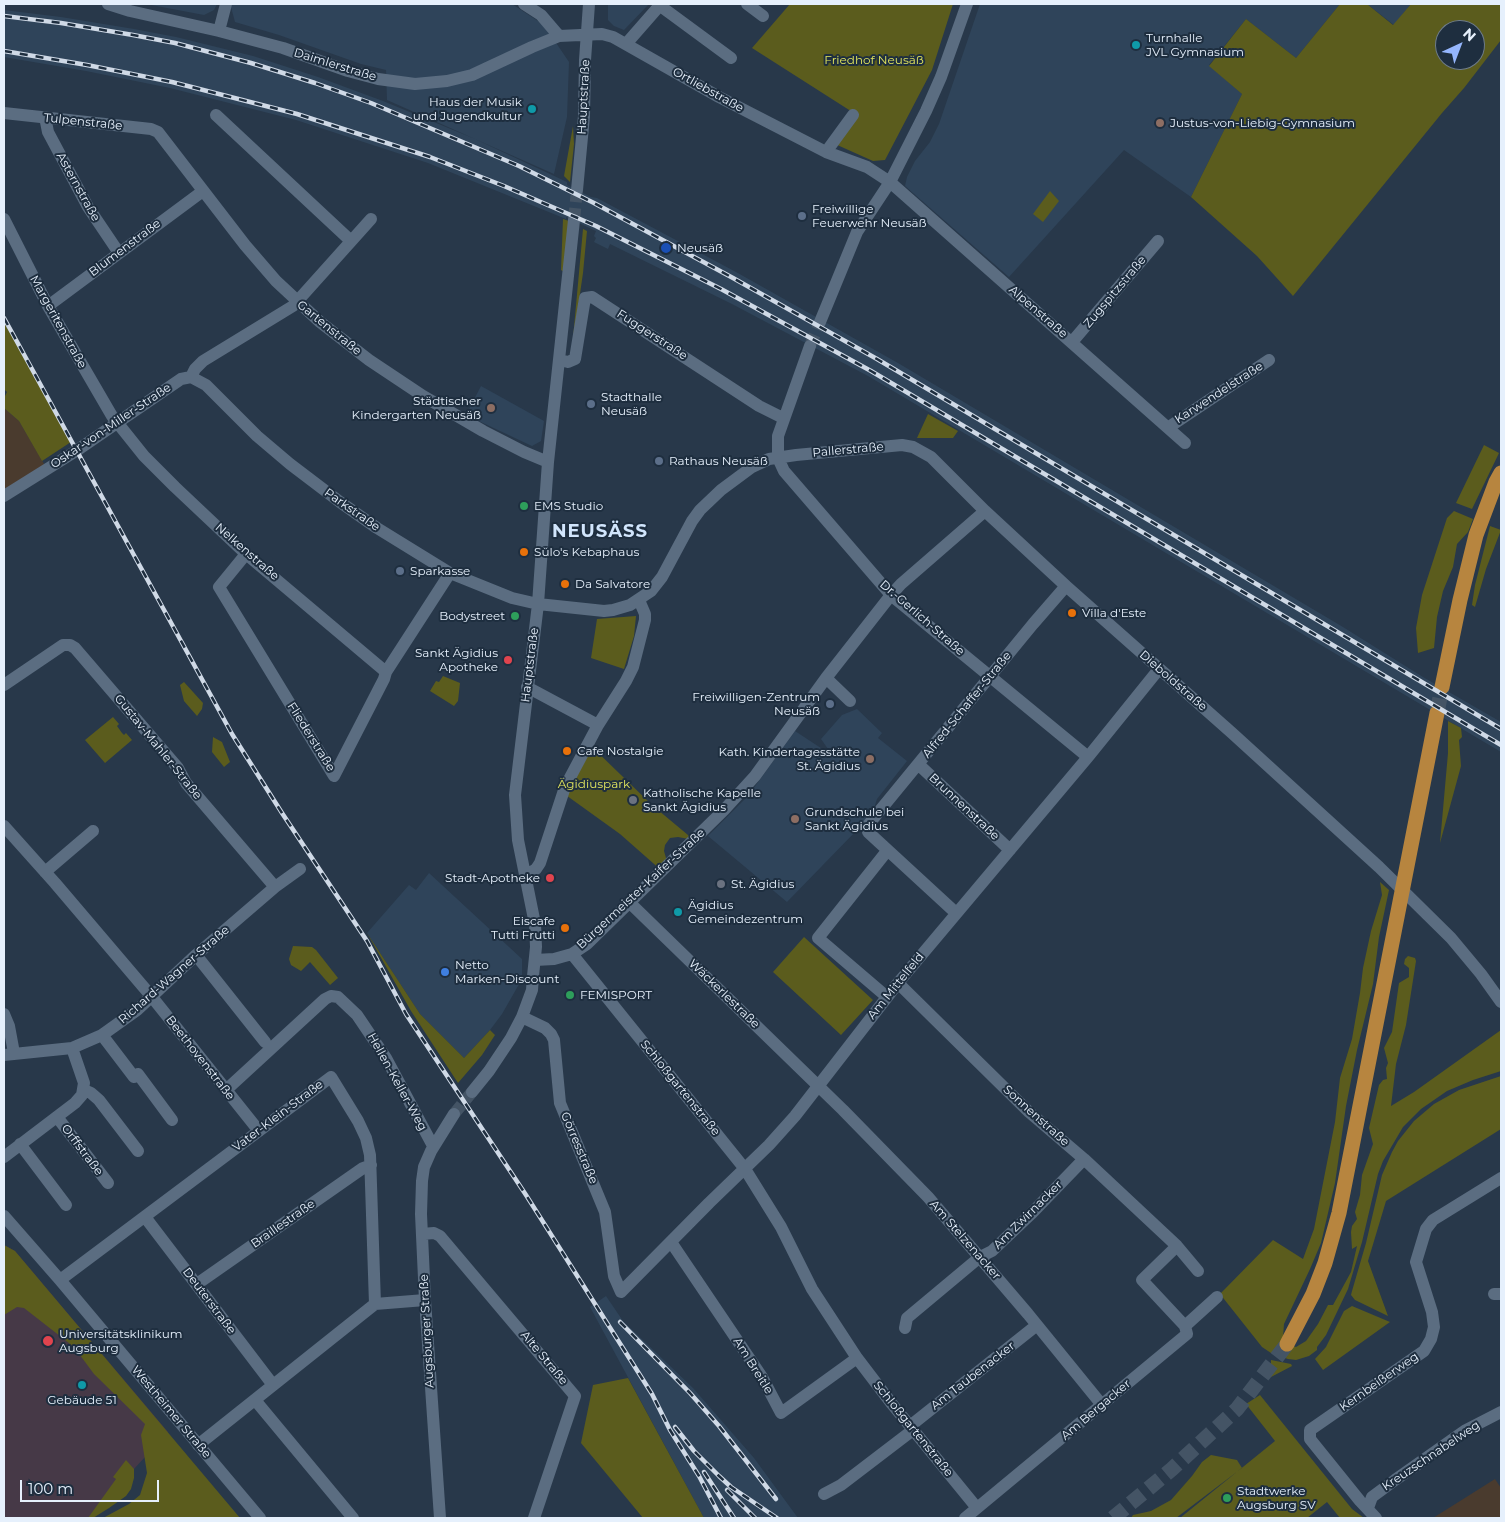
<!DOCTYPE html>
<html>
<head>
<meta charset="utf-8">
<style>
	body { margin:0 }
	#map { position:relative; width:1505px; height:1522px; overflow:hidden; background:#28384a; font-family:Montserrat,sans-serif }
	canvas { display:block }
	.frame { position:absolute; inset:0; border:5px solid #e6f0fc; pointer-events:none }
	.north { position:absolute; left:1435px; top:20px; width:50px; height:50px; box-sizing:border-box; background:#1e2e3f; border:1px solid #6e7c8b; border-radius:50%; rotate:43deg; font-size:14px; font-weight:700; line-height:20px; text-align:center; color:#e6f0fc }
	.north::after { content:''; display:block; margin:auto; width:18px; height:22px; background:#95b6fd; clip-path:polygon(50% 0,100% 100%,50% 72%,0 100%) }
	.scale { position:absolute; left:20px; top:1480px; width:139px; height:22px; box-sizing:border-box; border:2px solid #e6f0fc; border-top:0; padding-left:6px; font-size:15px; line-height:18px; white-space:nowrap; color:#e6f0fc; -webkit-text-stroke:4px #1e2e3f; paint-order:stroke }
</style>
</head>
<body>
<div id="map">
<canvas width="1505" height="1522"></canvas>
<div class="frame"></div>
<div class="north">N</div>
<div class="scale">100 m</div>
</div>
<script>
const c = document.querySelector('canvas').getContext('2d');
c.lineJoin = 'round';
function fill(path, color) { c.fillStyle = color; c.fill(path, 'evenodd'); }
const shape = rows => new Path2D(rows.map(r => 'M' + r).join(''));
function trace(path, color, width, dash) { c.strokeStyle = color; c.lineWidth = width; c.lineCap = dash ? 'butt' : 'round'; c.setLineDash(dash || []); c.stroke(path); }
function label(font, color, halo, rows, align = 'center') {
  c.font = font + ' Montserrat,sans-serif'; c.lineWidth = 4; c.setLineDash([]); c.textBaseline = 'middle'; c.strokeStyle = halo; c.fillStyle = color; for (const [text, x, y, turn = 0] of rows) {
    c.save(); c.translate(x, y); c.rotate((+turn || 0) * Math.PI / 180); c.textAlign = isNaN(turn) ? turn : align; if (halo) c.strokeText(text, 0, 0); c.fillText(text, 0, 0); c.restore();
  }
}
fill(shape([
	[146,4,217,4,214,10,204,15],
	[232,4,512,4,544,25,569,62,567,117,554,174,387,100,386,70,361,64,279,35,235,22,231,7],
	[608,4,649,4,624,30,614,26,608,20],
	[980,4,1340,4,1296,58,1246,19,1209,65,1242,94,1191,197,1124,150,1009,277,905,186,907,177,915,161,930,142,939,124],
	[1367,4,1411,4,1394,25],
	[4,10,61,17,134,29,176,37,253,56,318,77,383,101,475,139,567,182,567,185,591,197,597,198,736,272,898,363,1343,627,1423,677,1501,722,1501,752,868,376,732,304,610,244,608,249,594,242,596,238,594,236,596,231,566,217,566,219,428,163,296,120,170,88,86,71,4,57],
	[481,386,544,421,541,441,532,446,466,415],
	[857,709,882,733,878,738,907,761,877,799,874,808,856,831,787,902,708,836,748,796,795,731,833,756,821,739,842,715],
	[429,873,522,959,522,979,502,1014,490,1030,464,1058,420,1014,367,933,409,885,416,890],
	[606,1296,623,1321,693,1388,754,1458,798,1518,704,1518,590,1307]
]), '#2f445a');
fill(shape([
	[4,408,19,421,47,469,4,496],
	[1495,1479,1501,1488,1501,1518,1433,1518]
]), '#4a3b2e');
fill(shape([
	[4,1245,15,1251,168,1432,134,1469,94,1518,4,1518]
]), '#463947');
fill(shape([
	[790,4,953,4,932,70,885,160,873,161,835,144,857,115,752,48],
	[1340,4,1367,4,1393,25,1411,4,1501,4,1501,40,1464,88,1442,113,1293,296,1257,256,1191,197,1242,94,1209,66,1246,19,1296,58],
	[1445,30,1475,30,1475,60,1445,60],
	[573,126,574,144,570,182,564,176],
	[1050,191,1059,201,1043,222,1033,214],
	[563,219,569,221,564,272,561,270],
	[583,229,587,231,583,273,572,349],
	[4,322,71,442,42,461,19,421,4,408,4,398,7,392,4,389],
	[928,414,958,431,953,438,917,438],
	[1484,445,1499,453,1472,509,1456,503],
	[1454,511,1473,519,1468,532,1457,544,1453,567,1443,591,1437,617,1434,648,1418,653,1416,628,1422,595,1447,518],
	[1490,526,1501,530,1486,569,1475,607,1472,605,1475,585],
	[636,616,634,636,624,669,591,658,597,619],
	[443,676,460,683,458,701,454,706,430,691,436,681,439,682],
	[184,682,203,703,202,709,197,716,184,701,180,685],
	[113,717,119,724,117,726,122,733,124,735,126,733,132,740,105,763,85,740],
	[1448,721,1461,728,1462,737,1459,740,1461,766,1440,843,1448,753],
	[213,737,222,742,230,762,224,767,212,752],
	[588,743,652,805,694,840,678,837,670,838,665,845,664,851,668,865,662,871,620,834,563,793],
	[1380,882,1389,890,1379,937,1373,984,1357,1050,1346,1106,1335,1183,1321,1243,1310,1269,1284,1324,1283,1337,1287,1344,1296,1347,1306,1341,1318,1324,1328,1305,1333,1305,1351,1272,1357,1246,1352,1249,1351,1232,1352,1226,1357,1219,1355,1212,1360,1195,1362,1175,1373,1144,1369,1128,1379,1085,1383,1080,1387,1079,1386,1068,1388,1063,1384,1048,1392,1032,1399,983,1409,977,1409,968,1404,964,1405,959,1408,956,1415,958,1416,961,1406,1025,1396,1064,1391,1106,1414,1092,1501,1030,1501,1071,1473,1080,1447,1091,1421,1109,1403,1127,1383,1161,1378,1174,1362,1242,1348,1289,1326,1335,1317,1347,1317,1350,1309,1356,1296,1360,1288,1359,1271,1353,1262,1347,1220,1294,1273,1240,1303,1259,1314,1229,1335,1122,1340,1078,1352,1039,1360,993,1363,968,1371,931,1382,895],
	[367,933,420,1014,464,1058,490,1030,495,1035,482,1055,458,1083,411,1011],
	[804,937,873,1000,841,1035,773,972],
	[293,946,312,947,316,950,338,978,330,985,310,962,301,971,291,965,289,959],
	[1501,1076,1501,1129,1386,1201,1368,1261,1388,1316,1355,1300,1351,1295,1352,1291,1366,1243,1382,1175,1392,1152,1398,1141,1414,1121,1434,1104,1459,1090],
	[4,1245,15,1251,240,1518,103,1518,129,1504,140,1495,147,1473,141,1435,145,1424,94,1374,74,1347,24,1308,17,1307,4,1315],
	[1352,1306,1390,1322,1323,1370,1315,1359,1326,1347,1344,1311],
	[1271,1360,1291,1364,1292,1366,1271,1377],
	[628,1378,704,1518,643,1518,581,1443,593,1385],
	[1260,1395,1352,1509,1364,1518,1340,1518,1327,1502,1307,1518,1180,1518,1275,1441,1246,1404],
	[1211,1455,1237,1460,1242,1468,1176,1518,1131,1518,1133,1515,1151,1511,1171,1500,1192,1476,1202,1462],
	[126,1460,134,1469,134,1478,131,1489,126,1496,109,1508,93,1518,88,1518,116,1479,113,1477]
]), '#5b5c1d');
trace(shape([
	[574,220,577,190],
	[810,346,820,322],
	[454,1114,472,1092]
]), '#445465', 12, [12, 6]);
trace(shape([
	[1437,713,1442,687],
	[1113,1518,1172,1469,1237,1409,1287,1344]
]), '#445465', 15, [15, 8]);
trace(shape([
	[108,4,130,11,219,31,283,48,348,71,378,79,415,84,447,81,472,75,532,47,559,36,602,34,613,37,719,97,826,152,867,167,890,182,1185,443],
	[524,4,541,15,559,36],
	[747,4,763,16],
	[659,5,731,58],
	[219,31,226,4],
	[626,44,661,4],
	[4,113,151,129,158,132,245,245,276,281,320,322,369,360,423,396,483,431,524,452,548,462],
	[216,115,351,241],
	[45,117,48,132,88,207,119,253],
	[826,152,853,115],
	[577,190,584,116,585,60,589,4],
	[4,219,48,306,112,416,144,456,175,487,246,554,386,672],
	[48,306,203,191],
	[820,322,857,232,890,182,926,111,941,77,967,4],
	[1072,342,1158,241],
	[810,346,778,436,778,458,784,471,891,595,1088,757],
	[560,360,568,362,575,359,585,298,592,297,759,406,783,418],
	[191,377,195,369,203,361,293,306,371,219],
	[1169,427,1269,360],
	[4,496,76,451,181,379,191,377,206,385,257,436,290,464,340,502,377,528,450,573,512,598,538,604,604,611,613,610,630,605,651,591,662,577,692,521,700,510,721,490,752,467,769,459,796,455,902,445,913,447,931,457,985,511,1066,586,1232,733,1379,867,1451,938,1481,974,1501,1002],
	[246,554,219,587,334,776,384,679,386,672,450,573],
	[826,678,850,701],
	[4,685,63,645,70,645,75,648,178,768,186,783,275,887],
	[527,687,598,725,626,681,633,667,645,620,645,614,639,600],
	[918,764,1010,850],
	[4,826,55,883,152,997,259,1131],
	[45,872,93,831],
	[525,876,536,869,540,863,565,787,598,725],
	[630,903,843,1110,928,1197,1028,1314,1102,1405],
	[956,913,868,832,868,825,1033,624,1066,586],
	[572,954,745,1169,781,1227,812,1289,857,1358,892,1404,977,1508],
	[196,955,265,1042],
	[535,960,554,959,572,954,587,944,724,810,755,776,826,678,891,595,901,584,985,511],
	[898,983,1029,1112,1084,1159,1177,1246,1142,1280,1185,1326],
	[887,997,818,938,887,851],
	[4,1014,9,1026,14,1053],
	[522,1017,545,1028,551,1034,554,1040,560,1103,605,1212,614,1276,621,1292,709,1203,769,1145,795,1116,898,983,1088,757,1159,669],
	[102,1035,134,1077,138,1074,172,1120],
	[4,1055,72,1048,102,1035,137,1010,196,955,275,887,300,869],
	[84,1090,91,1093,99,1100,138,1151],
	[226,1090,325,999,331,996,338,997,357,1015,386,1058,433,1146],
	[472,1092,489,1071,511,1038,522,1017,532,990,533,976,536,947,535,924,518,840,515,795,538,604,548,462,574,220],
	[57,1117,108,1183],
	[20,1144,66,1205],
	[4,1157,75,1103,82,1095,84,1083,72,1048],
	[4,1216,60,1280,260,1518],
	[145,1217,273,1385],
	[422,1234,434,1233,440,1236,575,1396,534,1518],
	[671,1242,762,1377,781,1413,857,1358],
	[1177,1246,1198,1271],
	[60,1280,331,1077,358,1121,366,1138,370,1155,375,1304,198,1445],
	[197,1284,363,1168,371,1165],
	[1494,1294,1501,1294],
	[375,1304,425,1300],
	[905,1328,907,1318,980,1257,992,1251,1031,1214,1084,1159],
	[255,1400,353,1518],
	[910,1426,1037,1325],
	[824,1494,841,1485,913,1430],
	[1368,1508,1372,1497,1395,1480,1466,1430,1501,1412],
	[440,1518,425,1300,421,1214,422,1181,424,1167,431,1151,454,1114],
	[965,1518,1187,1334,1185,1326,1217,1297],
	[1376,1518,1360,1501,1310,1439,1310,1430,1424,1351,1431,1339,1434,1327,1432,1312,1416,1262,1426,1229,1433,1220,1501,1178]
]), '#5b6d81', 12);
trace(shape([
	[1442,687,1460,600,1476,535,1496,482,1501,473],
	[1287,1344,1313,1294,1325,1263,1339,1213,1437,713]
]), '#b7853f', 15);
const rail = shape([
	[4,16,61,23,133,35,175,43,251,63,315,83,371,103,519,166,594,203,733,278,877,359,1501,729],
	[4,51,87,65,172,82,297,114,430,157,504,186,596,226,721,289,871,371,1501,745],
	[4,318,232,734,282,813,367,941,406,1014,526,1195,652,1394,670,1430,699,1476,721,1518],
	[620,1322,690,1393,719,1426,776,1499],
	[675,1427,694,1451,719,1476,731,1487,777,1518],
	[704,1472,734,1518],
	[727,1490,755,1518]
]);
trace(rail, '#cfd9e6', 4.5);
trace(rail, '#1e2e3f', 2.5, [8]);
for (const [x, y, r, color] of [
	[1136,45,5,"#0f9aa8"],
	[532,109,5,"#0f9aa8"],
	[1160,123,5,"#8d6e63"],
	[802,216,5,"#5c6f8a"],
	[666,248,6,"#1a4fb4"],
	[591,404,5,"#5c6f8a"],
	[491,408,5,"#8d6e63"],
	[659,461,5,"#5c6f8a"],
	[524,506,5,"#2e9e5b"],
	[524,552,5,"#e8710a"],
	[400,571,5,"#5c6f8a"],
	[565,584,5,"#e8710a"],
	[1072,613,5,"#e8710a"],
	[515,616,5,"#2e9e5b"],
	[508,660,5,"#e0444e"],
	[830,704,5,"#5c6f8a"],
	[567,751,5,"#e8710a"],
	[870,759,5,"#8d6e63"],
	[633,800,5,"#6b7280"],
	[795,819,5,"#8d6e63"],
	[550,878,5,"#e0444e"],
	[721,884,5,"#6b7280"],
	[678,912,5,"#0f9aa8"],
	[565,928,5,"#e8710a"],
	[445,972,5,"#3f7fe0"],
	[570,995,5,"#2e9e5b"],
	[48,1341,6,"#e0444e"],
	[82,1385,5,"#0f9aa8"],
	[1227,1498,5,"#2e9e5b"]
]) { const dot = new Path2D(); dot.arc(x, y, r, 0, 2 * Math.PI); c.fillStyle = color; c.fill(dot); trace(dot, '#1e2e3f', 2); }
label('12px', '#e6f0fc', '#1e2e3f', [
	["Turnhalle",1146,38],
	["JVL Gymnasium",1146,52],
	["Haus der Musik",522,102,"right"],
	["und Jugendkultur",522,116,"right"],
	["Justus-von-Liebig-Gymnasium",1170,123],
	["Freiwillige",812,209],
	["Feuerwehr Neusäß",812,223],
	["Neusäß",677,248],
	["Stadthalle",601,397],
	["Neusäß",601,411],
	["Städtischer",481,401,"right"],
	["Kindergarten Neusäß",481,415,"right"],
	["Rathaus Neusäß",669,461],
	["EMS Studio",534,506],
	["Sülo's Kebaphaus",534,552],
	["Sparkasse",410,571],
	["Da Salvatore",575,584],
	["Villa d'Este",1082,613],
	["Bodystreet",505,616,"right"],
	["Sankt Ägidius",498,653,"right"],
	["Apotheke",498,667,"right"],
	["Freiwilligen-Zentrum",820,697,"right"],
	["Neusäß",820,711,"right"],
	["Cafe Nostalgie",577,751],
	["Kath. Kindertagesstätte",860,752,"right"],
	["St. Ägidius",860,766,"right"],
	["Katholische Kapelle",643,793],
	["Sankt Ägidius",643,807],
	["Grundschule bei",805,812],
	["Sankt Ägidius",805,826],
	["Stadt-Apotheke",540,878,"right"],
	["St. Ägidius",731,884],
	["Ägidius",688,905],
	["Gemeindezentrum",688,919],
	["Eiscafe",555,921,"right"],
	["Tutti Frutti",555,935,"right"],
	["Netto",455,965],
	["Marken-Discount",455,979],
	["FEMISPORT",580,995],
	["Universitätsklinikum",59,1334],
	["Augsburg",59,1348],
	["Gebäude 51",82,1400,"center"],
	["Stadtwerke",1237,1491],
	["Augsburg SV",1237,1505]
], 'left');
label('12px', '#e3e65e', '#1e2e3f', [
	["Friedhof Neusäß",874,60],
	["Ägidiuspark",594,784]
]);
label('12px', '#e6f0fc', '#1e2e3f', [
	["Daimlerstraße",335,65,17],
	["Ortliebstraße",708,90,29],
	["Hauptstraße",584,97,-87],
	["Tulpenstraße",83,122,6],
	["Asternstraße",78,187,61],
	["Blumenstraße",125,248,-37],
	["Zugspitzstraße",1115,292,-50],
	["Alpenstraße",1038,312,41],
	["Margeritenstraße",58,322,61],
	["Gartenstraße",329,328,39],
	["Fuggerstraße",652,335,33],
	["Karwendelstraße",1219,393,-33],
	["Oskar-von-Miller-Straße",111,426,-34],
	["Pallerstraße",848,450,-5],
	["Parkstraße",352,510,35],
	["Nelkenstraße",247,552,41],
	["Dr.-Gerlich-Straße",922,618,41],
	["Hauptstraße",530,665,-83],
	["Dieboldstraße",1173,681,41],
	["Alfred-Schaffer-Straße",967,705,-51],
	["Fliederstraße",311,737,58],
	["Gustav-Mahler-Straße",158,747,51],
	["Brunnenstraße",964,807,43],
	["Bürgermeister-Kaifer-Straße",641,889,-43],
	["Richard-Wagner-Straße",174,975,-41],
	["Am Mittelfeld",896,986,-51],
	["Wäckerlestraße",724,994,44],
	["Beethovenstraße",200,1058,52],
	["Hellen-Keller-Weg",397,1082,61],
	["Schloßgartenstraße",680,1088,51],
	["Vater-Klein-Straße",278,1116,-37],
	["Sonnenstraße",1036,1116,42],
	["Görresstraße",579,1148,67],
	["Orffstraße",82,1150,53],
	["Am Zwirnacker",1028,1215,-45],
	["Braillestraße",283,1224,-35],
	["Am Stelzenacker",965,1240,49],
	["Deuterstraße",209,1301,53],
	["Augsburger Straße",427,1331,-93],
	["Alte Straße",544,1358,50],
	["Am Breitle",753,1366,58],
	["Am Taubenacker",973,1376,-38],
	["Kernbeißerweg",1379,1382,-35],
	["Am Bergacker",1096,1410,-40],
	["Westheimer Straße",171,1412,50],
	["Schloßgartenstraße",913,1429,51],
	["Kreuzschnabelweg",1431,1456,-34]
]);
c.letterSpacing = '1px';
label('bold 18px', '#d1e5fc', '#1e2e3f', [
	["NEUSÄSS",600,532]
]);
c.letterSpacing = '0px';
</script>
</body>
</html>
